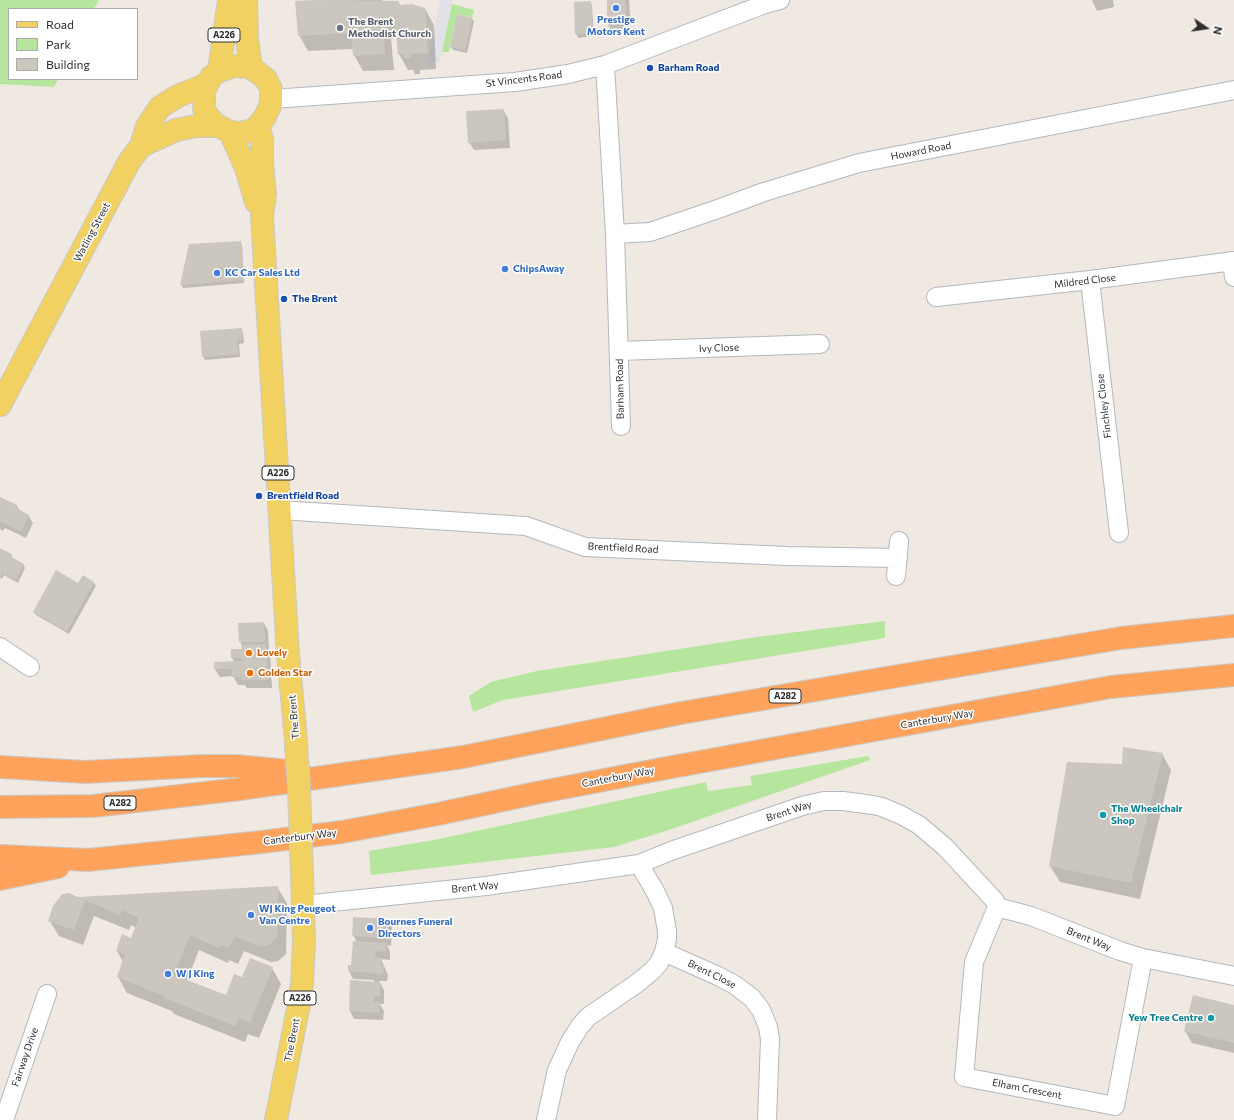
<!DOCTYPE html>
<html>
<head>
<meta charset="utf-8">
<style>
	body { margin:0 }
	#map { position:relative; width:1234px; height:1120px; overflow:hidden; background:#efe9e1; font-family:Commissioner,sans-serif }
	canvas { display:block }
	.legend { position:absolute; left:8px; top:8px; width:130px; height:72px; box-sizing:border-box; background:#fff; border:1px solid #ababab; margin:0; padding:5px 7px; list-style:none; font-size:12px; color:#2e2e2e }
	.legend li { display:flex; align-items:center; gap:8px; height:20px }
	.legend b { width:20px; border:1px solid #ababab }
	.north { position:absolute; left:1186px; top:8px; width:40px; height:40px; -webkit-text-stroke:3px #fff; paint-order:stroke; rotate:103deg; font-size:11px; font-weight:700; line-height:16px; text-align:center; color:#2e2e2e }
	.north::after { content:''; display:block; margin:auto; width:14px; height:18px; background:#2e2e2e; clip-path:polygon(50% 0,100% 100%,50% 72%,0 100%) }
</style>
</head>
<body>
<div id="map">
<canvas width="1234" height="1120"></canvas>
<ul class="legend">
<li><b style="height:5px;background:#f2d163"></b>Road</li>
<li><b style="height:11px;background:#b6e59e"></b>Park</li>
<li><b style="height:11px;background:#cbc7bf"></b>Building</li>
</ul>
<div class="north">N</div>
</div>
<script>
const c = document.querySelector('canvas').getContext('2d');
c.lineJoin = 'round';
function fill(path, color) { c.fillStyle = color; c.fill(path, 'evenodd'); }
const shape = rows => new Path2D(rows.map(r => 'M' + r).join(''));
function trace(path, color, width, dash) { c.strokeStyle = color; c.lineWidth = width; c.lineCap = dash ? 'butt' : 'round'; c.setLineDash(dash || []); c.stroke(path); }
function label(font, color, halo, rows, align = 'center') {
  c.font = font + ' Commissioner,sans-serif'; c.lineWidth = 3; c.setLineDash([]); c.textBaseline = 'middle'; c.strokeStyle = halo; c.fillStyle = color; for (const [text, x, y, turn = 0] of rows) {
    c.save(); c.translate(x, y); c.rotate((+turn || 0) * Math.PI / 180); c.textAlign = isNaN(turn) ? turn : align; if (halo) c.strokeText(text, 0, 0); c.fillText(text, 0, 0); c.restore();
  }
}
fill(shape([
	[440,0,453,0,440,62,428,63]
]), '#e3e1e8');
fill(shape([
	[0,0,99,0,94,9,9,9,9,79,58,79,54,87,0,84],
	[452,4,474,10,472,18,457,14,449,52,442,52],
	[885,621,885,638,503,700,473,712,469,696,491,682,537,671,757,637],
	[868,756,870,760,669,830,614,847,371,875,369,851,434,840,706,782,708,791,752,785,750,776]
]), '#b6e59e');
fill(shape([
	[332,0,382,0,383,2,398,2,401,6,425,9,434,25,436,69,420,70,420,74,415,74,413,70,408,70,399,54,397,38,391,39,394,70,363,71,354,55,353,49,308,51,299,35,296,2],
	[608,0,629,0,631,30,612,32,608,24],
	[1092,0,1113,0,1114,7,1097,11],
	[590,2,592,6,594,36,578,38,576,34,575,3],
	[472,18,474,22,467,53,453,50,451,46],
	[503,110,508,118,510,148,474,150,469,142],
	[240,242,242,245,244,283,183,288,181,284],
	[241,329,243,333,244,343,239,344,240,357,205,360,203,356],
	[0,498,17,506,20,511,28,515,33,523,26,538,5,528,3,531,0,529],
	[0,549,11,555,13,558,23,564,25,568,18,583,4,575,2,579,0,577],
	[83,577,94,583,96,586,69,634,36,615,34,612,79,584],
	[264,623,268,631,269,650,268,650,270,653,272,688,247,688,245,685,238,685,233,676,220,677,215,669,234,662,232,658,232,650,243,650,242,645,240,642],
	[1162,754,1171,770,1140,899,1060,882,1050,866,1123,765],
	[277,887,287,903,286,954,278,961,271,962,244,951,238,964,229,960,228,963,199,950,187,981,226,996,243,978,272,968,281,984,259,1038,248,1034,245,1042,174,1014,172,1011,127,993,118,977,123,962,117,951,132,939,136,928,131,925,129,930,94,916,83,945,59,936,49,920,77,898],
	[388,920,392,928,391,946,387,945,390,952,390,960,381,959,388,975,387,981,379,981,384,990,384,1004,380,1004,384,1011,383,1020,354,1019,350,1011,374,982,374,980,353,979,349,971,352,966,357,942,353,935],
	[1234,1006,1234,1053,1192,1043,1185,1031]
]), '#0003');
fill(shape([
	[316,0,399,1,399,5,412,4,425,8,428,53,411,54,411,58,405,59,404,54,398,55,395,22,383,23,385,54,353,56,351,33,298,36,295,1],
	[607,0,625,0,627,23,607,24],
	[591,1,593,33,575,34,574,2],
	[457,14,472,18,465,50,450,47],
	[504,109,506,140,468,143,466,111],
	[241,241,243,280,180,285,189,244],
	[242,328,242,340,237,340,238,354,202,357,200,331],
	[0,497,17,505,16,508,29,515,21,531,0,521],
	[0,548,12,554,11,557,24,564,16,580,2,573,0,577],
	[56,570,78,583,83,575,94,582,67,631,33,612],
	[264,622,265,642,239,642,238,623],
	[266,644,268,680,242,680,242,677,232,677,232,669,214,669,214,662,242,661,242,658,231,658,231,649,242,649,241,645],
	[1123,747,1163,753,1131,883,1049,866,1067,762,1122,764],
	[278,886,277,937,269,945,261,947,235,936,229,948,220,945,219,948,190,935,174,975,226,995,234,974,242,977,250,958,273,967,250,1023,239,1018,235,1026,164,998,164,996,117,977,125,954,116,951,122,934,131,938,139,918,122,910,120,915,85,900,74,930,48,921,53,906,62,894,69,893,78,897],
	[353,917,388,919,387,938,352,936],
	[353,941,386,943,385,952,376,951,375,958,382,958,381,966,384,966,383,974,348,971,348,965,351,965],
	[350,980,380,982,380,996,374,996,374,1002,380,1002,379,1013,349,1011],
	[1193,995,1234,1005,1234,1043,1184,1031]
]), '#cbc7bf');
const minor = shape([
	[605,65,615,234,621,426],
	[272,99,515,82,568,74,605,65,765,4,780,0],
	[615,234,650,232,718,209,764,192,859,163,1234,90],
	[1232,261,1234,277],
	[1090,280,1119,533],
	[936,297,1090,280,1234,261],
	[619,351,820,344],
	[280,510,526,526,585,547,787,556,898,558],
	[896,576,899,541],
	[0,647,30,667],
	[303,905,486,886,639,864,671,851,802,806,824,801,843,801,873,805,882,807,901,815,919,825,945,847,995,901,997,907,1031,916,1120,951,1143,958,1234,976],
	[997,907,974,962,964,1077,1115,1106,1143,958],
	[664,952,718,976,735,985,752,998,761,1010,768,1027,770,1039,767,1120],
	[4,1120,47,994],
	[546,1120,557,1070,570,1042,580,1026,588,1017,636,984,652,971,659,963,664,952,667,939,667,931,663,908,655,891,639,864]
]);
const major = shape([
	[246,0,247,39,251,68],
	[234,66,248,67,256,71,266,79,271,89,271,104,265,117,254,130,241,133,230,132,215,124,207,115,204,109,204,91,211,77,219,71,234,66],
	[219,71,229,0],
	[258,126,262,139,262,164,265,194,262,216,288,655,295,729],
	[230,132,246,168,256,202],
	[141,146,176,130,196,126,218,126],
	[0,405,129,162,141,146,147,126,160,107,178,96,207,84],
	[276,1120,299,1004,302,984,304,942,302,874]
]);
const highway = shape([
	[0,767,85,772,202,766,236,766,300,772],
	[0,807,93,806,240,789,463,757,681,713,1121,638,1234,626],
	[0,856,88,860,253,843,342,832,438,814,536,793,672,767,1111,687,1234,675],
	[0,879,58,867]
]);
trace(minor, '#b4b7c1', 20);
trace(major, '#c9c9c9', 24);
trace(highway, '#c9c9c9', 24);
trace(minor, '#fff', 18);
trace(major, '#f2d163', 22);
trace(highway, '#ffa35c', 22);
const majorBridge = shape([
	[295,729,299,787,302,874]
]);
trace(majorBridge, '#c9c9c9', 24, []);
trace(majorBridge, '#f2d163', 22);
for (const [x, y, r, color] of [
	[616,8,4,"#3f7fe0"],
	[340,28,4,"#6b7280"],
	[650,68,4,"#1a4fb4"],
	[505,269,4,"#3f7fe0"],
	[217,273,4,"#3f7fe0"],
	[284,299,4,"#1a4fb4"],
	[259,496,4,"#1a4fb4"],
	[249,653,4,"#e8710a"],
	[250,673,4,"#e8710a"],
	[1103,815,4,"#0f9aa8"],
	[251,915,4,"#3f7fe0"],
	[370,928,4,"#3f7fe0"],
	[168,974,4,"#3f7fe0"],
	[1211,1018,4,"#0f9aa8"]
]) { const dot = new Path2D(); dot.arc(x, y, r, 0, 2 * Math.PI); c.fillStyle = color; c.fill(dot); trace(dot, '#fff', 1.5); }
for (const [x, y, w] of [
	[224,35,32],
	[278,473,32],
	[785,696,32],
	[120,803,32],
	[300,998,32]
]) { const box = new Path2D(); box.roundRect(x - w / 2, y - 7, w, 14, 3); c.fillStyle = '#fff'; c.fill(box); trace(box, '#2e2e2e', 1); }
label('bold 9px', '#2e2e2e', null, [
	["A226",224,35],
	["A226",278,473],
	["A282",785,696],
	["A282",120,803],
	["A226",300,998]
]);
label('bold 10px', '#366cbe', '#fff', [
	["Prestige",616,20,"center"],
	["Motors Kent",616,32,"center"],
	["ChipsAway",513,269],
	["KC Car Sales Ltd",225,273],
	["WJ King Peugeot",259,909],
	["Van Centre",259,921],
	["Bournes Funeral",378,922],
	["Directors",378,934],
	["W J King",176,974]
], 'left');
label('bold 10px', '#5b616d', '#fff', [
	["The Brent",348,22],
	["Methodist Church",348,34]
], 'left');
label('bold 10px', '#164399', '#fff', [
	["Barham Road",658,68],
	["The Brent",292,299],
	["Brentfield Road",267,496]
], 'left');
label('10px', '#2e2e2e', '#fff', [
	["St Vincents Road",524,79,-7],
	["Howard Road",921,151,-11],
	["Watling Street",92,232,-62],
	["Mildred Close",1085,281,-7],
	["Ivy Close",719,348,-2],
	["Barham Road",620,389,-91],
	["Finchley Close",1104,406,-97],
	["Brentfield Road",623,548,3],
	["The Brent",294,717,-95],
	["Canterbury Way",937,719,-10],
	["Canterbury Way",618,777,-11],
	["Brent Way",789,811,-18],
	["Canterbury Way",300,837,-7],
	["Brent Way",475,887,-6],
	["Brent Way",1089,939,22],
	["Brent Close",712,974,26],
	["The Brent",292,1040,-79],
	["Fairway Drive",25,1057,-71],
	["Elham Crescent",1027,1089,11]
]);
label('bold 10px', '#c56008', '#fff', [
	["Lovely",257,653],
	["Golden Star",258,673]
], 'left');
label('bold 10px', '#0d838f', '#fff', [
	["The Wheelchair",1111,809],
	["Shop",1111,821],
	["Yew Tree Centre",1203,1018,"right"]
], 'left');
</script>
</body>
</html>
